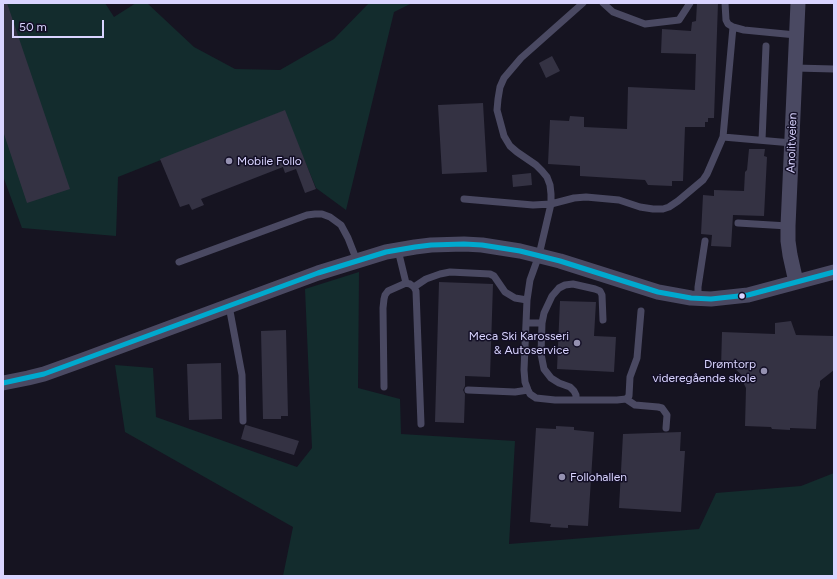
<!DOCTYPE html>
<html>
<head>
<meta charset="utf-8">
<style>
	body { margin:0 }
	#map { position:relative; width:837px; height:579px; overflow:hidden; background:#161421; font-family:Figtree,sans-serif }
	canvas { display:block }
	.frame { position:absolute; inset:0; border:4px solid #d9d4ff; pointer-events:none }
	.scale { position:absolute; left:12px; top:20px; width:92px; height:18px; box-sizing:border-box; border:2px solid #d9d4ff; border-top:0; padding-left:5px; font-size:12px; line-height:14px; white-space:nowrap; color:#d9d4ff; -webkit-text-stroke:3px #130f26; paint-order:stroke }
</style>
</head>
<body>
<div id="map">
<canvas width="837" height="579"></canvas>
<div class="frame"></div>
<div class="scale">50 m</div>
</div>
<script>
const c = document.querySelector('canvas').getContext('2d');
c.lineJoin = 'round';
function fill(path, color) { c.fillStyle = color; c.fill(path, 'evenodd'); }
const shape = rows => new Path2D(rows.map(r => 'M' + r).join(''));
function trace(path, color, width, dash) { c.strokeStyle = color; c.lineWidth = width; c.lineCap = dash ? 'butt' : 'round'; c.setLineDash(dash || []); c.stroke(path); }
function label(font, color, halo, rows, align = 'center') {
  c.font = font + ' Figtree,sans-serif'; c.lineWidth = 3; c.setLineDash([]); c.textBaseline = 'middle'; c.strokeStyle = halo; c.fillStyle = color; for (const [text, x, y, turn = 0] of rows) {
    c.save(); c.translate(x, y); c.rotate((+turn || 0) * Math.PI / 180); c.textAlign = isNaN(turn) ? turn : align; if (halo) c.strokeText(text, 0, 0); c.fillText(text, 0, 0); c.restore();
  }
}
fill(shape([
	[3,3,105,3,114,17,136,3,147,3,194,47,235,69,280,70,334,39,369,3,412,3,394,12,346,210,316,188,284,111,118,177,116,236,22,228,3,176],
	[359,272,358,388,400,399,401,434,515,441,509,544,699,529,716,493,801,486,834,473,834,576,283,576,293,527,125,432,115,365,153,368,156,417,297,467,312,448,305,289]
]), '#132c2d');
fill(shape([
	[3,3,7,3,70,189,27,203,3,131],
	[697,3,718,3,714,118,708,118,708,122,705,122,705,127,685,127,683,181,672,181,672,186,648,185,645,180,580,176,580,166,548,164,550,120,569,121,570,116,584,117,584,127,627,129,628,87,695,90,696,54,661,53,662,29,691,31,692,22,696,21],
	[552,56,560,71,546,78,539,63],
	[483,103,487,172,442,174,438,105],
	[285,110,316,189,305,193,296,169,285,173,283,167,201,199,204,205,192,210,189,204,180,207,160,159],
	[749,149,765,149,764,156,767,157,764,216,733,215,731,247,711,246,712,235,701,234,703,195,714,196,714,190,744,191,745,172,747,170],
	[531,173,532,185,513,187,512,175],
	[439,282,493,284,490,377,465,376,465,386,463,390,465,394,464,423,435,422],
	[560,301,596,302,594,336,616,337,614,372,557,369],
	[791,321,796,335,834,336,834,370,820,381,820,386,818,391,816,429,790,428,790,430,772,429,771,427,745,426,746,388,744,384,744,377,734,368,721,368,722,332,775,334,775,323],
	[286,330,288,416,281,416,281,419,263,419,261,331],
	[221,363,222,419,189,420,187,364],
	[245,425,246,425,299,441,294,455,241,439],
	[556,426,574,427,574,430,594,432,588,526,568,525,568,528,550,527,551,524,530,522,536,428,556,429],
	[681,432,680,451,685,451,681,512,619,508,623,434]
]), '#343243');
trace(shape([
	[583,3,521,58,504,78,500,87,498,99,497,110,504,136,510,146,517,152,536,165,542,171,547,177,550,185,551,194,551,204,539,255,530,280,527,300,524,370,525,382,528,390,530,394,536,398,555,400,617,400,626,399,629,396,630,377,637,358,641,311],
	[603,3,613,12,645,24,679,20,690,3],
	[725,3,726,20,728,24,733,27,744,30,796,35],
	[795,68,834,69],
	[723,137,733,27],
	[762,140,766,46],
	[464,199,533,205,551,204,574,198,586,197,619,200,640,207,653,209,663,209,669,207,678,201,703,180,707,174,723,137,792,143],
	[738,223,788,226],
	[398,250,406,283,410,284,414,287,416,291,421,424],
	[179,262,307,215,315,214,322,214,330,217,341,225,348,238,357,261],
	[414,287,426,279,440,274,450,272,490,274,494,276,505,292,515,298,527,300],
	[698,298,698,287,705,241],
	[229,306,242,375,243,421],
	[526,323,542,323],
	[384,387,383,308,384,299,385,295,388,291,406,283],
	[468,390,515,392,528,390],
	[626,399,635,405,658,407,662,408,667,415,666,428],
	[576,400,576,395,574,391,570,387,559,383,551,378,544,369,541,354,542,323,544,313,552,296,559,288,565,285,573,284,595,289,600,291,602,295,603,320]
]), '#4a4962', 7);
trace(shape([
	[796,282,790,255,788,241,788,226,798,3],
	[3,383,28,378,44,374,83,360,318,273,386,252,415,247,431,245,464,244,482,245,520,251,560,261,658,292,691,298,711,299,748,295,834,272]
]), '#4a4962', 15);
trace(shape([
	[3,383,44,374,318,273,386,252,415,247,431,245,464,244,482,245,520,251,560,261,658,292,691,298,711,299,748,295,834,272]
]), '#00a9ce', 5);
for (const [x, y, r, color] of [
	[229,161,4,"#9591b1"],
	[742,296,3.5,"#d9d4ff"],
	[577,343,4,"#9591b1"],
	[764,371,4,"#9591b1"],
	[562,477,4,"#9591b1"]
]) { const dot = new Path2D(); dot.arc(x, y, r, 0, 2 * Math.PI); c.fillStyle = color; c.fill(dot); trace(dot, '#130f26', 1.5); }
label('12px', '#d9d4ff', '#130f26', [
	["Anolitveien",792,143,-88]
]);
label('12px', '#d9d4ff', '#130f26', [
	["Mobile Follo",237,161],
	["Meca Ski Karosseri",569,336,"right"],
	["& Autoservice",569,350,"right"],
	["Drømtorp",756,364,"right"],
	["videregående skole",756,378,"right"],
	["Follohallen",570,477]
], 'left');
</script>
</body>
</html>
